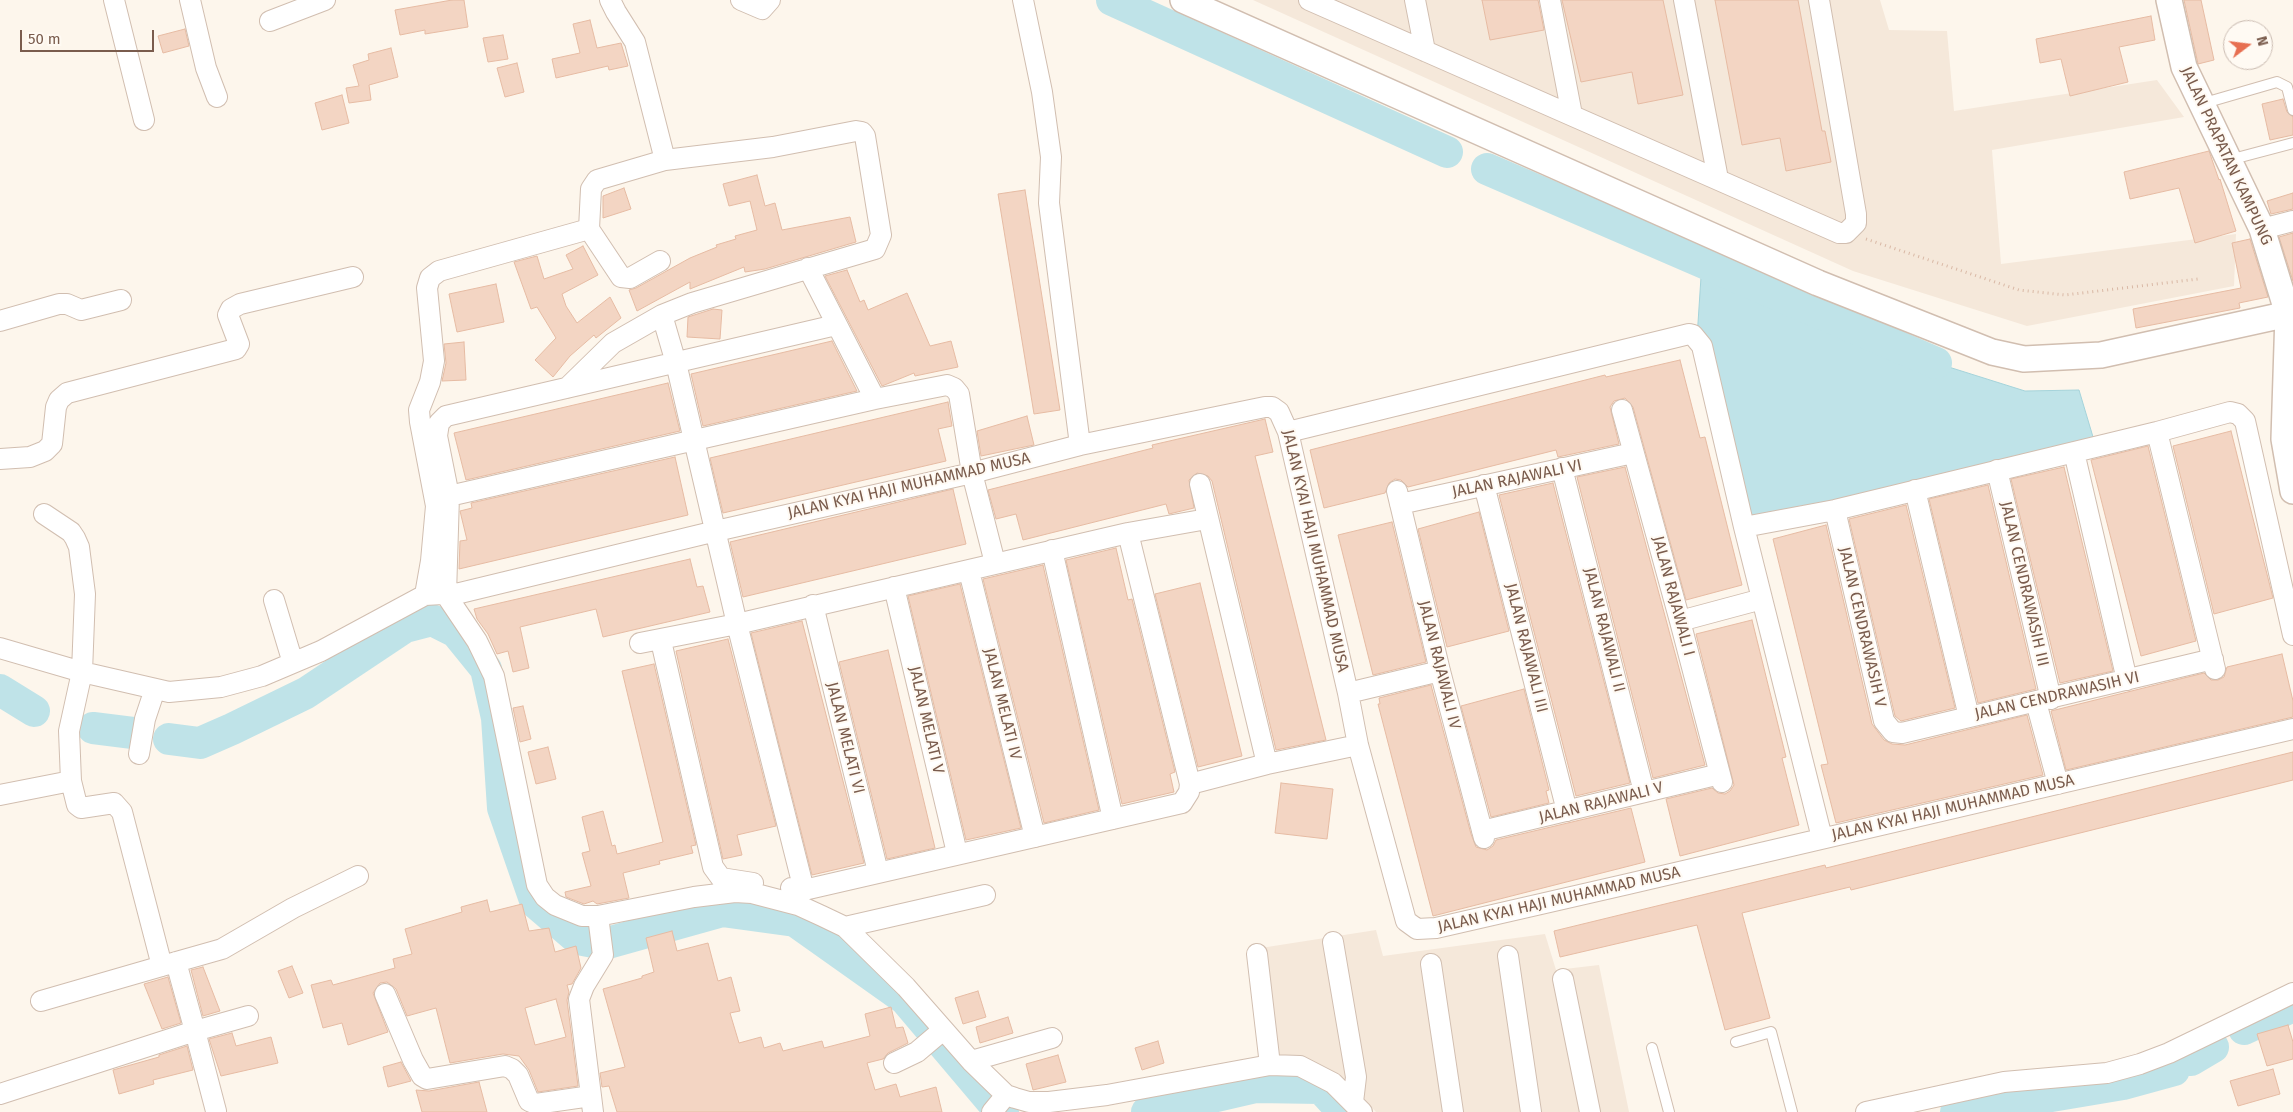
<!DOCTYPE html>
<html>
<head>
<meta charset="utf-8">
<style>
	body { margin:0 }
	#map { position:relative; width:2293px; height:1112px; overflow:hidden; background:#fdf6ec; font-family:"Fira Sans",sans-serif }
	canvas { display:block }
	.north { position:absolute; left:2223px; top:20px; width:50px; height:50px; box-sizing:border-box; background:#fffaf3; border:1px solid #cabbb1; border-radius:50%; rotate:75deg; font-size:14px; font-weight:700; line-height:20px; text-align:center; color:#7a5c4d }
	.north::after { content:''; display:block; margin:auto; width:18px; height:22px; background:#e76f51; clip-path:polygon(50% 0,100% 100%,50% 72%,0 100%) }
	.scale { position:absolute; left:20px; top:30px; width:134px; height:22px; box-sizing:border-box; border:2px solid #7a5c4d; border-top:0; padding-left:6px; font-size:15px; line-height:18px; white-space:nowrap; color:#7a5c4d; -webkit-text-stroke:4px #fffaf3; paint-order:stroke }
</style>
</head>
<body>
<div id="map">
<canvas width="2293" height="1112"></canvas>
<div class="north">N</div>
<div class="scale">50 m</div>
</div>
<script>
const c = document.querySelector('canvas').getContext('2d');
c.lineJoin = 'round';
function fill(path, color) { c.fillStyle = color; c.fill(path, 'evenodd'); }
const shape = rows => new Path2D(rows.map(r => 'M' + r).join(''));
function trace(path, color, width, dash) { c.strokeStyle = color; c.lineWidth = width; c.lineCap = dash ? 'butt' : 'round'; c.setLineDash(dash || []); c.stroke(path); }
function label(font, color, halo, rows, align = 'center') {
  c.font = font + ' "Fira Sans",sans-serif'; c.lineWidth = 4; c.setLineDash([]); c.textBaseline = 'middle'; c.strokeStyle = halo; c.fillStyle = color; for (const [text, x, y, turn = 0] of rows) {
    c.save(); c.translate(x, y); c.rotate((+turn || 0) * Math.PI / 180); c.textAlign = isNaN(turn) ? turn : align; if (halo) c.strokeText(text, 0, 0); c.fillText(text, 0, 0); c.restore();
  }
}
fill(shape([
	[1253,0,1880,0,1889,30,1947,31,1954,111,2157,80,2184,117,1992,150,2001,264,2236,234,2234,286,2027,326,1853,271],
	[1376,930,1383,956,1545,934,1556,970,1599,965,1629,1112,1376,1112,1364,1099,1328,1069,1302,1056,1264,1056,1248,950]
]), '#f5e8da');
const water = shape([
	[1702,262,1936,363,2025,391,2079,390,2096,447,1744,527,1697,338,1702,262]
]);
fill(water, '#bfe3e8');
trace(water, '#a5d3da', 1);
trace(shape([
	[1112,0,1447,152],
	[1487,169,1936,363],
	[0,690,34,711],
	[93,728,133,733],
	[169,739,200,743,232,729,306,693,405,627,432,620,456,632,486,669,497,718,503,808,536,903,578,939,604,944,722,911,795,921,905,999,993,1103,1003,1112],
	[2244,1029,2293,1006],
	[2191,1060,2213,1047],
	[1147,1112,1256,1087,1321,1088,1343,1112],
	[1956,1112,2123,1084,2174,1070]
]), '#bfe3e8', 32);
const building = shape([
	[452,0,464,0,468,27,425,34,425,30,400,35,395,10,452,0],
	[1482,0,1538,0,1544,30,1490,40,1482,0],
	[1562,0,1663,0,1683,95,1638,104,1632,72,1581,82,1562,0],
	[1715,0,1798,0,1822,131,1825,131,1831,162,1786,171,1780,138,1742,145,1715,0],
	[2184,0,2201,0,2214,60,2198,64,2184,0],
	[2151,16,2155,40,2119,47,2128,82,2070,96,2061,59,2040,63,2036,39,2151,16],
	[590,20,597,48,621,43,628,66,609,70,608,66,556,78,552,59,580,53,573,24,590,20],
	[185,29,189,46,163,53,158,36,185,29],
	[503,35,508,59,488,62,483,38,503,35],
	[391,48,398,77,369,85,371,100,349,103,346,88,359,86,353,65,369,60,368,54,391,48],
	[517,63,524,92,505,97,497,68,517,63],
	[342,95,349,123,322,130,315,103,342,95],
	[2283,99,2287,112,2293,117,2293,135,2270,140,2262,104,2283,99],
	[2209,151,2219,180,2220,179,2236,231,2195,243,2179,188,2130,199,2124,172,2209,151],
	[757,175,765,206,775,203,782,230,850,217,856,242,765,269,745,272,744,267,690,289,690,282,637,311,629,290,636,288,690,258,717,247,716,245,736,239,735,236,757,230,750,201,729,206,723,184,757,175],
	[624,188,631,209,603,218,603,196,624,188],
	[1025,190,1060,410,1034,414,998,194,1025,190],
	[2293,193,2293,209,2271,214,2267,201,2293,193],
	[2293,233,2293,281,2279,237,2293,233],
	[2250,239,2268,297,2239,303,2240,308,2136,328,2133,309,2241,288,2232,243,2250,239],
	[583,246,598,275,562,294,566,306,577,323,610,297,621,318,596,338,594,335,570,356,553,377,535,360,556,338,537,307,531,309,514,262,537,256,544,279,573,269,566,255,583,246],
	[847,270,860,302,864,300,868,310,907,293,930,346,951,341,958,367,915,376,914,373,882,386,825,276,847,270],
	[496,284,504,322,457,332,449,294,496,284],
	[713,309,722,310,720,339,687,337,688,317,713,309],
	[832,341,857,391,703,426,691,374,832,341],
	[464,342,466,380,442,381,446,363,444,344,464,342],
	[1680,360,1700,438,1705,437,1742,585,1686,600,1633,407,1625,398,1614,401,1610,407,1619,444,1558,457,1556,450,1408,487,1401,480,1395,479,1389,483,1385,493,1324,508,1310,450,1605,375,1606,377,1680,360],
	[668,383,680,431,466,480,454,433,668,383],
	[948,402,952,426,938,429,946,461,723,513,710,458,948,402],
	[1027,416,1034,445,981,456,977,431,1027,416],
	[1265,419,1273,452,1255,456,1326,740,1276,750,1212,481,1208,476,1197,473,1189,480,1194,508,1169,514,1166,504,1023,540,1016,514,996,519,988,490,1153,448,1152,445,1265,419],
	[2231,431,2273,598,2214,614,2173,446,2231,431],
	[2148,446,2196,641,2141,656,2091,460,2148,446],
	[675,457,688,515,459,569,460,541,467,540,460,511,472,508,471,503,675,457],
	[1625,467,1705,765,1653,778,1577,477,1625,467],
	[2064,467,2113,671,2060,683,2011,479,2064,467],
	[1553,483,1630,783,1576,796,1499,495,1553,483],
	[1988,485,2036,689,1978,703,1929,499,1988,485],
	[953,489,966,544,743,597,730,542,953,489],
	[1906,505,1955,708,1901,721,1895,716,1849,519,1906,505],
	[1479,512,1509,631,1447,647,1418,529,1479,512],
	[1392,522,1426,662,1373,675,1338,535,1392,522],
	[1826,525,1872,724,1884,740,1892,744,1905,745,2027,715,2043,775,1836,823,1821,765,1828,764,1773,539,1826,525],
	[1116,548,1128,600,1132,599,1175,772,1170,774,1174,792,1122,804,1066,560,1116,548],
	[690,559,697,587,703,586,710,612,603,637,596,609,520,627,529,668,513,672,508,651,497,654,488,634,477,619,474,609,690,559],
	[1043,565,1099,810,1044,823,983,579,1043,565],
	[1200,583,1242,756,1198,767,1155,594,1200,583],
	[960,584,1021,828,966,840,908,596,960,584],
	[1752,620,1786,757,1782,758,1799,825,1680,856,1666,799,1712,788,1718,793,1725,794,1730,791,1734,785,1696,634,1752,620],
	[802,621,864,863,812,875,751,633,802,621],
	[728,639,776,826,737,835,742,855,723,859,676,651,728,639],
	[888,650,935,848,887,859,839,662,888,650],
	[2282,654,2293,701,2293,717,2066,770,2051,711,2204,673,2211,680,2218,680,2224,677,2227,667,2282,654],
	[654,664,696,845,691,846,693,853,659,861,660,864,623,873,629,898,597,904,593,901,584,904,566,897,565,892,591,886,582,853,590,851,582,817,603,811,612,846,615,845,617,854,663,842,622,671,654,664],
	[1431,685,1471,834,1476,847,1487,850,1493,846,1496,840,1631,808,1645,862,1433,916,1378,704,1380,704,1379,698,1431,685],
	[1524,689,1549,790,1546,791,1549,803,1491,817,1461,706,1524,689],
	[523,706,531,739,520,742,513,708,523,706],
	[548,747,556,779,536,784,528,752,548,747],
	[2293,752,2293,780,1851,890,1850,887,1742,913,1770,1018,1725,1030,1697,925,1560,957,1554,931,1825,865,1826,868,2293,752],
	[1281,783,1333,789,1327,839,1275,833,1281,783],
	[487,900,490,912,522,904,529,931,549,928,555,952,576,946,581,968,572,984,567,985,569,992,567,1000,578,1086,538,1092,529,1070,519,1056,503,1054,450,1063,436,1008,407,1016,396,989,387,982,380,983,373,993,388,1032,348,1045,342,1023,323,1028,311,985,331,980,333,985,395,968,393,959,412,954,405,929,462,912,461,907,487,900],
	[556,999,566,1037,535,1045,525,1008,556,999],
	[672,931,677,951,708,943,718,981,731,977,740,1011,730,1013,739,1043,761,1037,764,1048,780,1043,783,1051,822,1041,824,1048,870,1036,865,1014,891,1007,896,1028,903,1027,908,1043,888,1053,883,1059,867,1063,875,1090,896,1084,900,1097,936,1087,942,1112,617,1112,609,1086,602,1087,600,1073,625,1067,603,989,642,978,642,976,654,972,646,938,672,931],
	[292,966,303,993,289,998,278,971,292,966],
	[203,967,220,1011,203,1016,191,970,203,967],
	[168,977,181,1023,162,1029,144,984,168,977],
	[978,991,986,1017,963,1024,955,998,978,991],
	[1008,1017,1013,1033,980,1043,976,1027,1008,1017],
	[2288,1025,2293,1042,2293,1059,2267,1066,2257,1034,2288,1025],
	[232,1033,236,1046,271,1037,278,1063,221,1076,209,1039,232,1033],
	[1158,1041,1164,1063,1142,1070,1135,1048,1158,1041],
	[187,1046,193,1070,153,1080,154,1084,119,1094,113,1070,159,1057,159,1055,187,1046],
	[1058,1055,1066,1082,1033,1090,1026,1064,1058,1055],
	[401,1062,411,1081,388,1087,383,1067,401,1062],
	[2273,1069,2280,1094,2238,1106,2230,1081,2273,1069],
	[479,1082,487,1112,422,1112,416,1090,429,1091,479,1082]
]);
fill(building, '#f3d5c3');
trace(building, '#e6bba3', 1);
const service = shape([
	[2201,104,2277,82,2287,87,2293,110],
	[2229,160,2293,143],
	[1736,1042,1771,1032,1792,1112],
	[1652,1048,1669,1112]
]);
const minor = shape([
	[114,0,144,120],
	[190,0,206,68,217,97],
	[610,0,616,12,635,42,665,160],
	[741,0,762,9,770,0],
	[1023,0,1042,92,1051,157,1049,203,1080,445],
	[1309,0,1839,233,1846,233,1856,223,1856,214,1819,0],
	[1415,0,1425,51],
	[1550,0,1572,115],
	[1684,0,1718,179],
	[270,21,325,0],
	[589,229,621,277,630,278,660,261],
	[2262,229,2293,221],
	[808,268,875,399],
	[0,321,59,304,67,304,81,310,121,300],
	[836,325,446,416,439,423,437,436,449,496,446,595,477,641,494,676,537,885,545,897,555,905,582,916,598,916,694,897,735,892,752,893,798,905,822,916,845,927,906,987,971,1061,1006,1095,1015,1098,1029,1102,1049,1102,1107,1095,1270,1065,1300,1066,1333,1083,1362,1112],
	[567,388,613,343,662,315],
	[1622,410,1680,621,1722,782],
	[1288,432,1689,334,1693,335,1702,346,1744,527,1822,838],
	[2157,432,2215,669],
	[2074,452,2127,680],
	[0,459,30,457,45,451,52,444,56,407,59,400,67,393,236,349,239,344,228,315,231,309,240,304,353,277],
	[1562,468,1644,792],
	[1997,470,2051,699],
	[1200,484,1267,764],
	[1484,485,1567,811],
	[1915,490,1969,717],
	[1397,491,1440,671,1484,838],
	[449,496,875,399,947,385,954,388,959,394,972,473,995,563],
	[1400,504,1633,453],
	[1835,510,1884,721,1893,732,1902,733,2213,659],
	[44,514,71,532,75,538,79,547,85,594,82,672,69,731,71,781,77,805,81,808,114,803,122,812,162,966,222,949,293,908,358,876],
	[1744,527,1835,510,2157,432,2230,412,2238,414,2245,421,2293,635],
	[1052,550,1113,819],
	[969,571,1035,837],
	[894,587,957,853],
	[425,595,431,561,436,506,420,422,419,410,430,382,434,361,427,288,430,278,439,271,589,229,591,189,597,180,665,160,773,147,856,131,862,132,865,136,881,235,875,249,692,303,662,315,676,363,737,624,804,890],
	[274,600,293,663],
	[813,605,878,872],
	[1680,621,1762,599],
	[661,641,713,867,721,878,753,883],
	[640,643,737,624,1128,533,1207,519],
	[0,648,82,672,169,692,221,687,262,676,321,651,425,595,460,593,716,531,972,473,1080,445,1265,407,1272,407,1279,412,1288,432,1348,693,1358,745,1406,921,1417,929,1436,928,1628,884,2293,729],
	[1348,693,1440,671],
	[2036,702,2058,784],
	[139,754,145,719,155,689],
	[1190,784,1267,764,1358,745],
	[0,795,71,781],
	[1482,831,1720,774],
	[791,888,804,890,1182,803,1189,792,1190,784,1128,533],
	[845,927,985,895],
	[1333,942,1356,1077,1353,1102],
	[1257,954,1270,1065],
	[1508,956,1531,1112],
	[176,962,195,1031,248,1016],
	[1431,964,1453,1112],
	[1563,979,1590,1112],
	[385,994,413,1060,422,1076,427,1079,505,1066,512,1069,518,1075,529,1101,536,1104,591,1096],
	[41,1001,162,966],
	[971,1061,1052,1038],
	[894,1063,917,1052,943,1030],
	[0,1094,195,1031,216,1111],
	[593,1112,579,999,584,986,603,955,598,916],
	[992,1112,1006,1095],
	[1866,1112,2004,1082,2107,1073,2140,1064,2169,1053,2293,993]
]);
const tertiary = shape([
	[1183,0,1818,283,1992,352,2024,359,2101,355,2293,313],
	[2169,0,2184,67,2262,229,2288,314,2284,439,2293,491]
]);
trace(service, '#d1beb0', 12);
trace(minor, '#d1beb0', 22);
trace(tertiary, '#d1beb0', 28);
trace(shape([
	[1866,239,2019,290,2065,295,2198,279]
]), '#d9b8a5', 3, [1, 4]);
trace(service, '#fff', 10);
trace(minor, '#fff', 20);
trace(tertiary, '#fff', 25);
label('16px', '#7a5c4d', '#fffaf3', [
	["JALAN PRAPATAN KAMPUNG",2226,156,65],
	["JALAN RAJAWALI VI",1517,479,-12],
	["JALAN KYAI HAJI MUHAMMAD MUSA",909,486,-13],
	["JALAN KYAI HAJI MUHAMMAD MUSA",1315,551,77],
	["JALAN CENDRAWASIH III",2024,584,77],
	["JALAN RAJAWALI I",1673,596,75],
	["JALAN CENDRAWASIH V",1862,627,77],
	["JALAN RAJAWALI II",1604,630,76],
	["JALAN RAJAWALI III",1526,648,76],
	["JALAN RAJAWALI IV",1439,665,76],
	["JALAN CENDRAWASIH VI",2057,696,-13],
	["JALAN MELATI IV",1002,704,76],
	["JALAN MELATI V",926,720,77],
	["JALAN MELATI VI",845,738,76],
	["JALAN RAJAWALI V",1601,803,-14],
	["JALAN KYAI HAJI MUHAMMAD MUSA",1953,808,-13],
	["JALAN KYAI HAJI MUHAMMAD MUSA",1559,900,-13]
]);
</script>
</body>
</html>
